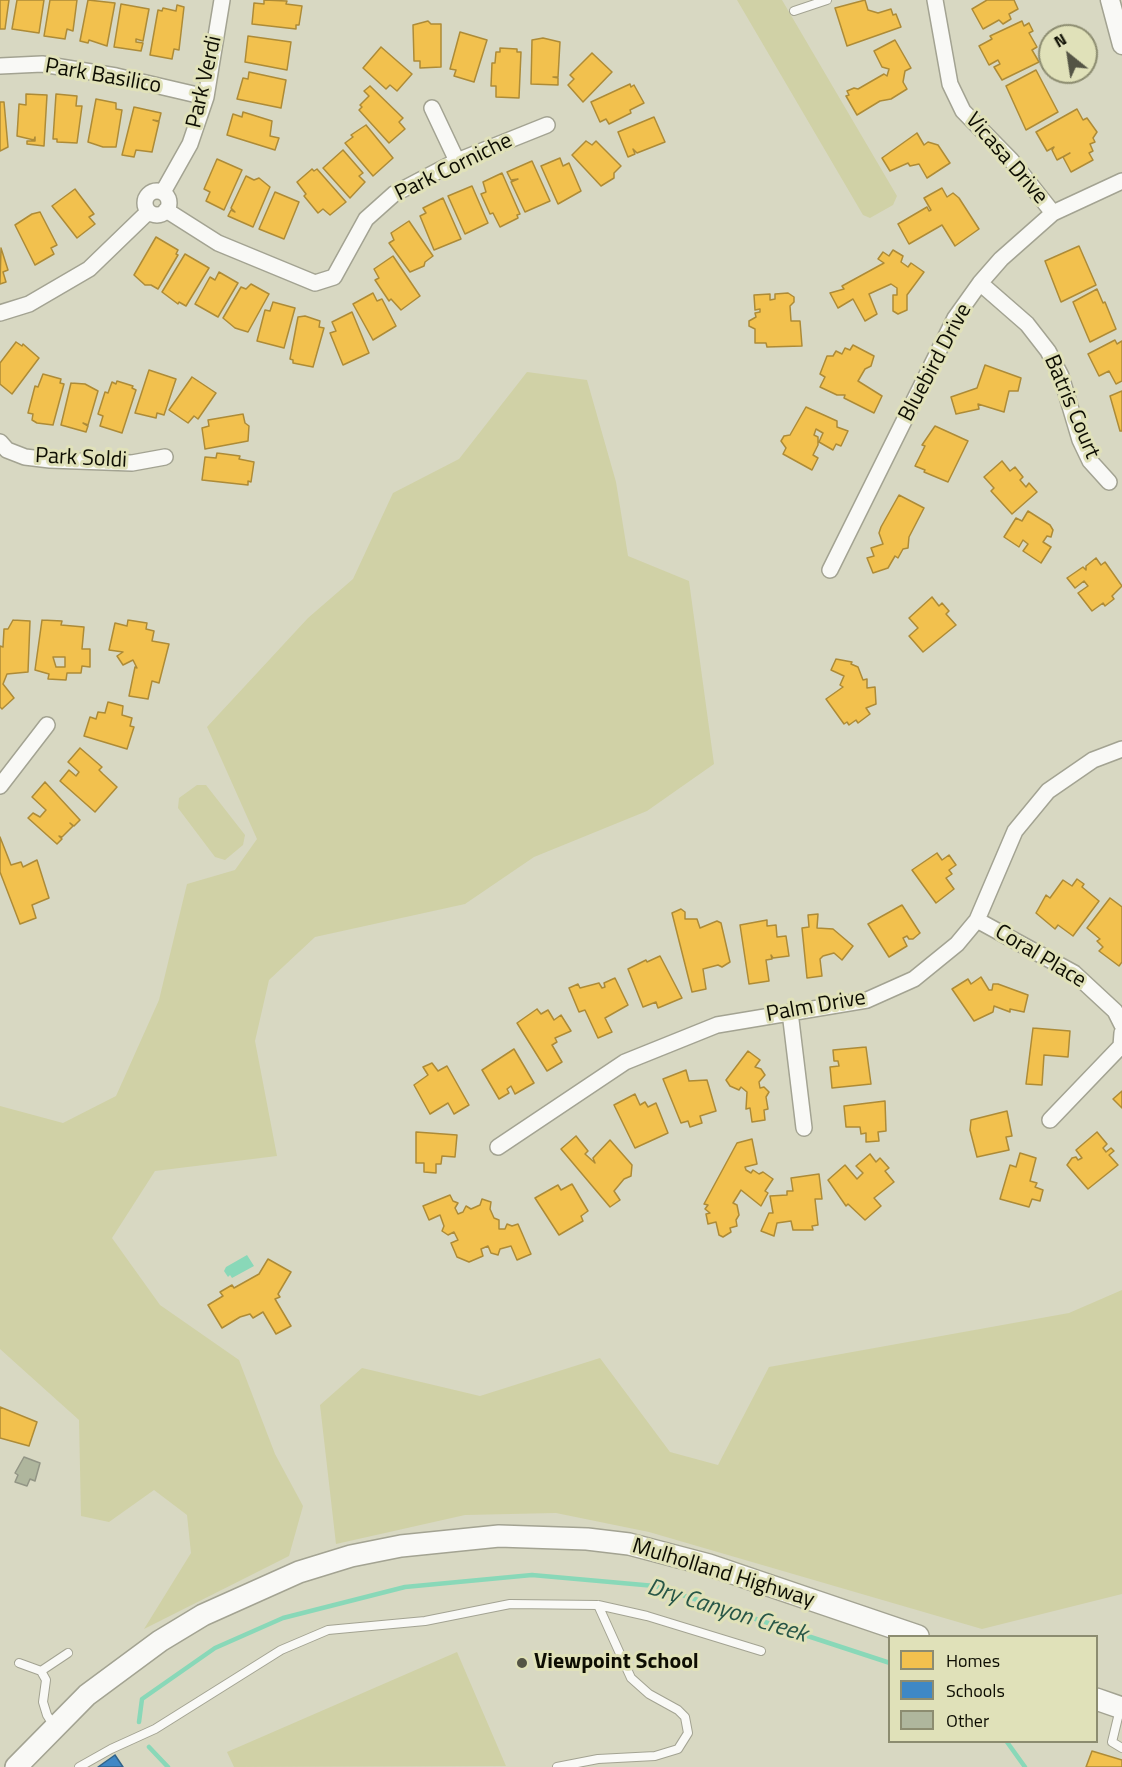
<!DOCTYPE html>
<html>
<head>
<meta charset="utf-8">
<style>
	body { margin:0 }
	#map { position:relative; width:1122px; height:1767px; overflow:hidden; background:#d8d8c2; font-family:"Titillium Web",sans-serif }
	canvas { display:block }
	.legend { position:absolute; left:888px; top:1635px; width:210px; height:108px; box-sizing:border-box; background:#e0e1b9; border:2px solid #8c8c70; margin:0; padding:8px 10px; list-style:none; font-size:18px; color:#0d0d02 }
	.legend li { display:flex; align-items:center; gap:12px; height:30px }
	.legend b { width:30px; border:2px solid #8c8c70 }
	.north { position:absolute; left:1038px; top:24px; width:60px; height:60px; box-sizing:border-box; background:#e0e1b9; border:2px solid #8c8c70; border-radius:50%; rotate:330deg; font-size:16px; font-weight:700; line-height:24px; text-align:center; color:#0d0d02 }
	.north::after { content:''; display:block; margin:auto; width:21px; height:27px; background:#545445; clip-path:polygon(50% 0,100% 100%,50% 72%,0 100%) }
</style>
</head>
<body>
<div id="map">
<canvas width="1122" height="1767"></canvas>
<ul class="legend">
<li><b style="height:16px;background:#f2c14e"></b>Homes</li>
<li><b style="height:16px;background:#3f88c5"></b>Schools</li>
<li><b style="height:16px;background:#afb69d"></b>Other</li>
</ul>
<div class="north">N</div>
</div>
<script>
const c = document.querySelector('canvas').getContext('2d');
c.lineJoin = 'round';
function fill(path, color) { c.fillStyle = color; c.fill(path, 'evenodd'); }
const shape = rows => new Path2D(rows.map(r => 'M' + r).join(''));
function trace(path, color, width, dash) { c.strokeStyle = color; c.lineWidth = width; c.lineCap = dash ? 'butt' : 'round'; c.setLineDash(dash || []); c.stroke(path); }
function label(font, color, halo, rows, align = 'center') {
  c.font = font + ' "Titillium Web",sans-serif'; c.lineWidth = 6; c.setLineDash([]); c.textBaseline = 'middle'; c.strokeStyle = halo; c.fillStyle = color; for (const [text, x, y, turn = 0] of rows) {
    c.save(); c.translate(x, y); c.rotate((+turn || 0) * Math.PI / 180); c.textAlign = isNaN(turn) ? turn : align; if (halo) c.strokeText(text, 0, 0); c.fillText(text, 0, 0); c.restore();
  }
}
fill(shape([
	[737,0,782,0,897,196,893,205,870,218,863,215],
	[527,372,587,380,616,482,628,556,689,581,714,764,647,811,534,857,465,904,315,937,269,980,255,1041,277,1156,155,1171,112,1238,160,1305,239,1360,275,1454,303,1506,289,1556,144,1629,191,1553,187,1515,154,1490,109,1522,81,1516,79,1420,0,1349,0,1106,63,1123,116,1096,159,1000,187,884,235,870,257,839,207,727,308,618,353,579,393,493,459,459],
	[197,785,206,785,245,835,243,845,225,860,215,857,178,808,179,798],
	[1122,1290,1122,1594,982,1629,649,1532,556,1513,465,1515,336,1544,320,1405,362,1368,480,1396,600,1358,670,1452,718,1465,769,1367,1069,1313],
	[457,1652,506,1766,234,1767,227,1752]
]), '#d0d1a6');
fill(shape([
	[247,1255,254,1266,232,1278,230,1275,228,1277,224,1271,226,1267]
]), '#89d8b8');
const homes = shape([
	[0,0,9,0,5,29,0,29,0,0],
	[17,0,44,0,39,33,12,29,17,0],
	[50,0,77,0,73,31,67,29,65,39,44,36,50,0],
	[88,0,115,3,107,46,89,40,88,43,80,41,88,0],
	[264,0,287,1,286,4,302,6,299,25,296,25,296,29,252,24,254,3,264,4,264,0],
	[865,0,868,10,878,13,891,9,893,15,896,14,901,27,847,46,835,8,865,0],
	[1014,0,1018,9,1009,14,1011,19,1003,24,999,20,983,29,972,9,987,0,1014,0],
	[121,4,149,9,143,41,136,39,136,42,143,43,141,51,114,47,121,4],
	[177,5,184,7,179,50,174,49,172,59,150,55,158,10,162,11,163,8,176,11,177,5],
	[428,21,431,24,441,24,441,67,420,68,420,61,414,61,413,25,428,21],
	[1022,21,1024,26,1029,23,1033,31,1029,33,1037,47,1032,50,1039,62,1002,80,994,67,1000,64,998,60,989,65,979,46,992,39,990,36,1022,21],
	[460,32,487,40,474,82,454,76,456,70,450,69,460,32],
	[248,36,291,42,287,70,245,62,248,36],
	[543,38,560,42,558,77,553,77,558,78,558,85,531,84,532,40,543,38],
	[895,40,911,68,905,71,903,82,907,89,891,99,880,101,857,115,846,96,849,95,847,91,854,88,858,89,884,74,887,76,889,69,882,67,874,51,895,40],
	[381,47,412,74,397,91,390,85,386,89,363,68,381,47],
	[500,48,517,49,517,52,521,52,519,98,496,97,496,86,491,86,492,63,495,63,496,52,500,52,500,48],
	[592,53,612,72,583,102,568,85,574,79,570,75,592,53],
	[1036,70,1058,112,1026,130,1006,86,1036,70],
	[249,72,286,80,281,108,237,99,243,78,248,79,249,72],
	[630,84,631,87,634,85,644,103,630,110,631,113,609,124,606,119,600,122,591,102,630,84],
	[370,86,403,118,399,122,405,129,389,143,359,110,362,107,360,105,369,96,364,91,370,86],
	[26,94,47,95,44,146,27,144,27,141,35,141,35,137,34,140,17,136,19,104,26,105,26,94],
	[56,94,77,96,76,106,82,106,77,143,57,142,57,139,53,139,56,94],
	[96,99,116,103,116,109,122,110,116,147,103,147,88,142,96,99],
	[0,102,4,102,8,147,0,151,0,102],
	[134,107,161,113,159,121,153,120,159,122,152,152,136,150,134,157,122,155,134,107],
	[1077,109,1083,120,1087,118,1097,132,1093,138,1095,142,1090,144,1093,151,1089,153,1093,160,1071,172,1063,157,1070,153,1057,160,1052,150,1054,147,1047,151,1036,132,1077,109],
	[243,112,272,121,270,136,279,138,275,150,227,135,233,114,242,117,243,112],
	[654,117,665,142,637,153,633,149,635,154,628,157,618,132,654,117],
	[366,125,393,158,373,176,345,143,353,137,351,135,366,125],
	[917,133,924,145,928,142,938,145,950,163,927,178,919,164,910,166,908,163,890,171,882,158,917,133],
	[586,141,592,145,596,141,621,166,614,173,614,178,601,186,572,155,586,141],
	[343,150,363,173,359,176,365,182,350,198,323,168,343,150],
	[560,158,563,166,569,163,581,191,558,204,541,166,560,158],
	[217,159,242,170,224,210,206,201,210,192,204,189,217,159],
	[532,161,550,201,525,212,511,182,518,179,511,180,507,172,532,161],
	[312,169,314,171,317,169,346,202,330,215,323,209,318,213,304,196,306,194,297,182,312,169],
	[502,173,520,214,517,215,518,218,500,227,493,213,490,214,481,194,486,192,483,182,502,173],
	[246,176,254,180,259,178,270,187,253,227,228,216,231,210,235,212,231,208,246,176],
	[472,186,488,223,465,234,448,196,472,186],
	[942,188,947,197,953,193,959,198,979,229,955,246,942,225,909,244,898,224,927,207,929,211,931,210,924,198,942,188],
	[75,189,94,214,89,217,95,224,77,238,52,206,75,189],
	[275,192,299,202,284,239,259,229,275,192],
	[443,198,461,239,434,250,420,216,426,213,423,208,443,198],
	[40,212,57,245,51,248,54,254,35,265,15,225,32,214,40,212],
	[409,221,433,256,425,262,424,266,410,272,389,243,394,240,391,233,409,221],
	[156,237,178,250,176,254,178,255,158,289,151,285,145,285,134,275,156,237],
	[1079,246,1096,285,1061,302,1045,261,1079,246],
	[1,248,8,270,3,272,6,282,0,284,1,248],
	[893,250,903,256,901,262,908,267,911,263,924,272,907,295,907,310,898,314,893,311,893,295,897,295,897,288,891,284,869,294,877,314,865,321,853,299,838,308,830,293,844,289,842,286,884,263,878,259,883,252,889,256,893,250],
	[185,254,209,268,186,306,179,302,178,304,162,292,185,254],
	[393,256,420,296,401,310,391,299,389,301,375,280,379,278,374,269,393,256],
	[219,272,238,283,218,317,195,304,210,277,215,280,219,272],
	[251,284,269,294,248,332,235,328,223,318,241,287,246,289,251,284],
	[1097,289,1103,303,1105,302,1116,329,1090,342,1073,302,1097,289],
	[373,293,377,301,382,299,396,326,373,340,353,304,373,293],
	[788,293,794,297,794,302,790,306,791,321,800,321,802,346,767,347,766,343,755,343,755,329,749,326,749,321,756,317,755,313,760,312,760,309,755,310,754,295,770,294,770,300,775,299,775,294,788,293],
	[273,302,295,308,284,348,257,341,265,310,270,311,273,302],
	[352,312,369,353,343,365,330,333,336,331,332,322,352,312],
	[305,316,320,321,319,327,324,328,313,367,293,363,293,360,290,359,298,317,305,316],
	[1115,340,1117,344,1122,341,1122,381,1116,384,1109,371,1099,376,1088,354,1115,340],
	[16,342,22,346,23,344,39,358,12,394,0,384,0,363,16,342],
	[853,345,874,356,871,366,865,369,858,381,882,396,874,413,844,398,845,395,837,395,820,387,825,377,820,374,827,356,833,356,836,351,842,354,845,348,850,350,853,345],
	[985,365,1021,378,1018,391,1009,391,1004,412,978,404,979,409,956,414,951,397,977,388,985,365],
	[149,370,176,379,164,415,157,413,156,418,135,413,149,370],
	[43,374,61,379,60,383,64,384,53,425,37,423,32,420,33,414,28,413,35,386,38,387,43,374],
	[192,377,216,393,198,419,194,416,188,423,169,410,192,377],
	[117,381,133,386,132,388,136,390,122,433,100,426,103,416,98,414,105,392,108,393,112,382,116,384,117,381],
	[71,383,85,384,98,391,88,425,83,423,88,426,86,432,61,425,71,383],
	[1122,391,1122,431,1120,431,1110,396,1122,391],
	[806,407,837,421,837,427,848,431,841,446,836,444,833,450,819,442,823,433,816,429,814,435,818,437,818,445,813,455,818,458,812,470,783,454,786,448,781,441,784,436,790,435,806,407],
	[243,414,245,423,249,426,248,441,205,449,202,428,209,426,208,420,243,414],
	[935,426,968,441,948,482,924,472,925,470,915,466,925,446,922,445,935,426],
	[217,453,240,456,239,459,254,462,251,482,248,481,248,485,202,480,205,457,216,458,217,453],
	[1002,461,1010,471,1015,467,1023,477,1020,480,1026,487,1029,483,1037,492,1012,514,991,491,994,488,984,477,1002,461],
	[899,495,924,508,909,537,908,548,903,549,898,558,895,556,888,568,873,573,867,558,874,556,871,548,883,544,879,533,881,527,899,495],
	[1028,511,1050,525,1053,530,1051,537,1047,536,1043,542,1051,547,1041,563,1023,551,1028,544,1023,540,1019,547,1004,537,1016,518,1022,521,1028,511],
	[1096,558,1101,565,1105,562,1122,586,1112,596,1114,599,1105,606,1103,603,1092,611,1078,593,1088,586,1084,581,1075,588,1067,578,1083,567,1086,570,1086,566,1096,558],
	[932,597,939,606,942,603,949,611,946,614,956,625,923,652,909,636,918,628,909,618,932,597],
	[13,620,30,621,28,672,7,674,3,684,14,698,2,709,0,707,0,646,3,647,4,629,8,629,13,620],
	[42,620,62,621,61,625,84,627,82,649,90,649,90,667,82,666,81,673,67,673,66,680,48,679,49,674,35,670,42,620],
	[53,657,65,657,65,667,56,667,53,657],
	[128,620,147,623,146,629,154,631,152,641,169,644,159,683,152,681,148,699,129,696,135,667,137,668,133,660,123,665,117,656,123,652,109,650,115,623,127,626,128,620],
	[836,659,852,662,851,664,858,667,863,680,867,679,867,688,875,687,876,704,866,708,870,714,858,723,856,720,849,725,847,722,844,724,826,699,843,687,840,685,844,676,831,670,836,659],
	[108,702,123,706,122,715,132,718,130,726,134,727,127,749,84,736,90,717,96,719,98,712,105,713,108,702],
	[80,748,102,767,99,770,103,774,117,787,95,812,60,781,69,770,76,776,79,772,68,762,80,748],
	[45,782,80,820,74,826,70,823,73,826,62,837,59,836,62,839,57,844,28,818,33,813,40,817,46,810,32,797,45,782],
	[0,837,11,865,21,862,23,867,37,860,49,898,32,905,36,918,20,924,0,872,0,837],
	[937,853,942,860,949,855,956,865,949,870,952,874,946,878,954,889,936,903,912,870,937,853],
	[1077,879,1084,884,1082,887,1099,901,1073,936,1058,925,1055,929,1036,913,1046,895,1050,898,1063,880,1072,886,1077,879],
	[1110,898,1122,907,1122,962,1119,966,1099,951,1103,947,1097,941,1100,939,1087,928,1110,898],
	[902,905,920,933,913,939,909,939,907,936,903,938,907,946,889,957,868,924,902,905],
	[681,909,685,912,685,919,697,919,700,928,717,921,721,923,730,962,722,967,718,965,703,969,706,989,692,992,672,913,681,909],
	[818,914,817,928,833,929,853,946,842,960,834,953,823,956,820,959,822,976,807,978,802,928,809,927,808,915,818,914],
	[767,920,767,926,776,925,777,937,786,936,789,956,773,958,771,955,772,959,766,960,769,981,749,984,740,925,767,920],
	[660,956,682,998,658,1008,656,1002,643,1007,628,969,646,960,647,962,660,956],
	[981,977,989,990,992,990,993,984,998,984,1028,995,1024,1012,1010,1009,1010,1012,994,1006,993,1012,974,1021,952,989,968,979,971,984,981,977],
	[615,978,628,1005,605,1018,612,1032,598,1038,585,1010,579,1012,569,988,578,984,580,988,599,983,602,988,605,987,604,983,615,978],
	[537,1009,541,1014,548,1010,554,1020,561,1015,571,1031,555,1038,557,1042,552,1045,562,1062,547,1071,517,1023,537,1009],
	[1033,1028,1070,1031,1068,1057,1044,1055,1042,1085,1026,1084,1033,1028],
	[866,1047,871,1084,832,1088,830,1067,839,1066,838,1061,834,1061,833,1050,866,1047],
	[514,1049,534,1083,515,1094,511,1086,507,1089,509,1093,499,1099,482,1070,514,1049],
	[748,1051,760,1060,755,1067,761,1069,765,1075,759,1082,760,1088,764,1087,769,1092,766,1097,768,1109,764,1110,765,1120,752,1122,750,1108,746,1109,747,1092,741,1087,739,1090,730,1086,726,1080,748,1051],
	[432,1063,438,1071,447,1066,469,1105,454,1114,448,1103,430,1114,414,1085,428,1075,423,1067,432,1063],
	[686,1070,689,1081,707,1080,716,1111,700,1116,702,1123,690,1127,688,1121,681,1123,663,1079,686,1070],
	[1122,1091,1122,1108,1113,1099,1122,1091],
	[635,1094,640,1105,645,1102,648,1107,656,1103,668,1133,635,1148,614,1105,635,1094],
	[885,1101,886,1131,878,1132,879,1141,866,1142,866,1133,861,1134,860,1127,846,1127,844,1106,885,1101],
	[1007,1111,1012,1136,1006,1137,1009,1150,977,1157,970,1130,971,1120,1007,1111],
	[416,1132,457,1135,455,1157,442,1156,441,1164,436,1164,436,1173,424,1172,424,1163,416,1163,416,1132],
	[1097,1132,1107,1144,1103,1148,1106,1152,1111,1148,1114,1151,1109,1155,1118,1165,1088,1189,1067,1165,1072,1158,1076,1157,1078,1160,1082,1158,1076,1150,1097,1132],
	[576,1136,588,1151,585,1154,595,1163,593,1158,610,1140,632,1165,631,1176,624,1179,614,1191,620,1200,610,1207,561,1149,576,1136],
	[752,1139,757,1164,745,1167,746,1170,751,1173,753,1170,759,1174,763,1172,773,1179,765,1191,768,1193,761,1206,741,1190,733,1203,737,1205,739,1215,736,1220,737,1226,730,1228,731,1232,723,1237,719,1235,716,1222,708,1224,706,1214,710,1213,705,1209,708,1205,704,1204,737,1143,752,1139],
	[1020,1153,1036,1158,1030,1181,1037,1183,1035,1187,1043,1190,1040,1201,1032,1199,1029,1207,1000,1199,1010,1165,1016,1167,1020,1153],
	[870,1154,876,1162,880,1158,889,1168,885,1171,894,1182,874,1198,881,1206,865,1220,848,1204,846,1206,828,1180,845,1165,857,1179,863,1173,856,1166,870,1154],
	[819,1174,822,1199,815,1199,818,1225,812,1226,813,1230,793,1230,791,1221,777,1223,774,1236,761,1231,769,1213,773,1213,770,1196,787,1195,787,1191,793,1191,791,1178,819,1174],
	[572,1184,588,1211,581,1216,583,1221,559,1235,535,1198,558,1185,561,1190,572,1184],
	[450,1195,453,1201,458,1203,455,1208,458,1214,463,1212,466,1206,471,1209,480,1205,482,1199,491,1202,490,1209,494,1218,499,1220,499,1229,505,1229,507,1224,512,1226,518,1224,531,1254,517,1260,511,1246,500,1249,498,1255,491,1253,488,1246,481,1249,483,1256,469,1262,457,1257,451,1243,458,1240,454,1232,448,1235,442,1231,444,1226,440,1215,429,1220,423,1206,450,1195],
	[268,1259,291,1272,278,1294,280,1297,275,1299,291,1326,276,1334,263,1312,253,1318,250,1314,240,1317,222,1328,208,1305,223,1296,220,1292,232,1285,234,1288,259,1274,268,1259],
	[0,1407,37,1422,29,1446,0,1438,0,1407],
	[1092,1751,1122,1760,1122,1767,1086,1767,1092,1751]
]);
fill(homes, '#f2c14e');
trace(homes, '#ad8b37', 1.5);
const schools = shape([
	[115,1755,123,1767,98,1767,115,1755]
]);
fill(schools, '#3f88c5');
trace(schools, '#30638a', 1.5);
trace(shape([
	[139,1722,142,1699,215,1648,283,1618,405,1587,532,1575,655,1586,890,1663],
	[1007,1742,1025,1767],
	[149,1747,168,1767]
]), '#89d8b8', 4.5);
const building = shape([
	[24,1457,40,1463,35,1481,30,1479,27,1486,15,1482,18,1475,15,1473,24,1457]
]);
fill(building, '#afb69d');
trace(building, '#929585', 1.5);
const service = shape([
	[794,11,827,0],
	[19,1663,41,1671,46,1680,43,1702,47,1715,54,1726],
	[41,1671,68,1653],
	[1120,1709,1112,1742,1122,1748],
	[79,1767,111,1749,155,1729,281,1650,328,1630,425,1621,510,1604,598,1605,647,1616,761,1651],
	[557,1767,598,1759,655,1756,678,1749,688,1733,685,1717,678,1710,649,1694,631,1678,598,1605]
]);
const minor = shape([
	[935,0,950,84,963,111,1011,160,1053,213],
	[0,66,42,64,116,76,206,97],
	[432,108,457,161],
	'145 203a12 12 0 1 1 24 0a12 12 0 1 1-24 0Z',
	[163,192,190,144,206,97,222,0],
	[166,210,218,243,315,283,334,277,366,219,394,194,457,161,547,125],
	[980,283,1027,324,1048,351,1061,376,1080,440,1090,461,1109,482],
	[0,313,29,304,89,269,148,212],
	[0,442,7,450,25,457,50,460,132,463,165,457],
	[830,570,955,318,980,283,1001,259,1053,213,1122,181],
	[0,786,47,725],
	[977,920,1074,973,1115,1011,1122,1025],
	[790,1012,804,1128],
	[1050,1120,1121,1046,1122,1033],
	[498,1147,625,1062,717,1025,867,1000,914,979,957,944,977,920,1015,831,1048,791,1093,760,1122,749]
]);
const tertiary = shape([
	[1110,0,1122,45]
]);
const secondary = shape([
	[1096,1699,1122,1708],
	[16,1767,87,1695,160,1641,203,1615,299,1572,351,1556,401,1546,499,1536,587,1539,629,1544,709,1565,918,1636]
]);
trace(service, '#a3a392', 10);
trace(minor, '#a3a392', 18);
trace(tertiary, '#a3a392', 21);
trace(secondary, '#a3a392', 24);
trace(service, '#f9f9f6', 8);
trace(minor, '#f9f9f6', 15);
trace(tertiary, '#f9f9f6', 18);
trace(secondary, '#f9f9f6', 21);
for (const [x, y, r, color] of [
	[522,1663,6,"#545445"]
]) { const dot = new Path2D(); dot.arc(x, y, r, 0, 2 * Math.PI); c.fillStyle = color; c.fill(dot); trace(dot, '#e0e1b9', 2); }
label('22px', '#0d0d02', '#e0e1b9', [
	["Park Basilico",103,77,10],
	["Park Verdi",205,82,-77],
	["Vicasa Drive",1006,159,49],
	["Park Corniche",454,168,-26],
	["Bluebird Drive",936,363,-62],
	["Batris Court",1071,407,67],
	["Park Soldi",81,459,3],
	["Coral Place",1040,957,31],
	["Palm Drive",816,1007,-10],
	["Mulholland Highway",723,1574,17]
]);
label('bold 22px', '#0d0d02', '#e0e1b9', [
	["Viewpoint School",534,1663]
], 'left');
label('italic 24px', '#275647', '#e0e1b9', [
	["Dry Canyon Creek",727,1612,17]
]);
</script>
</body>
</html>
